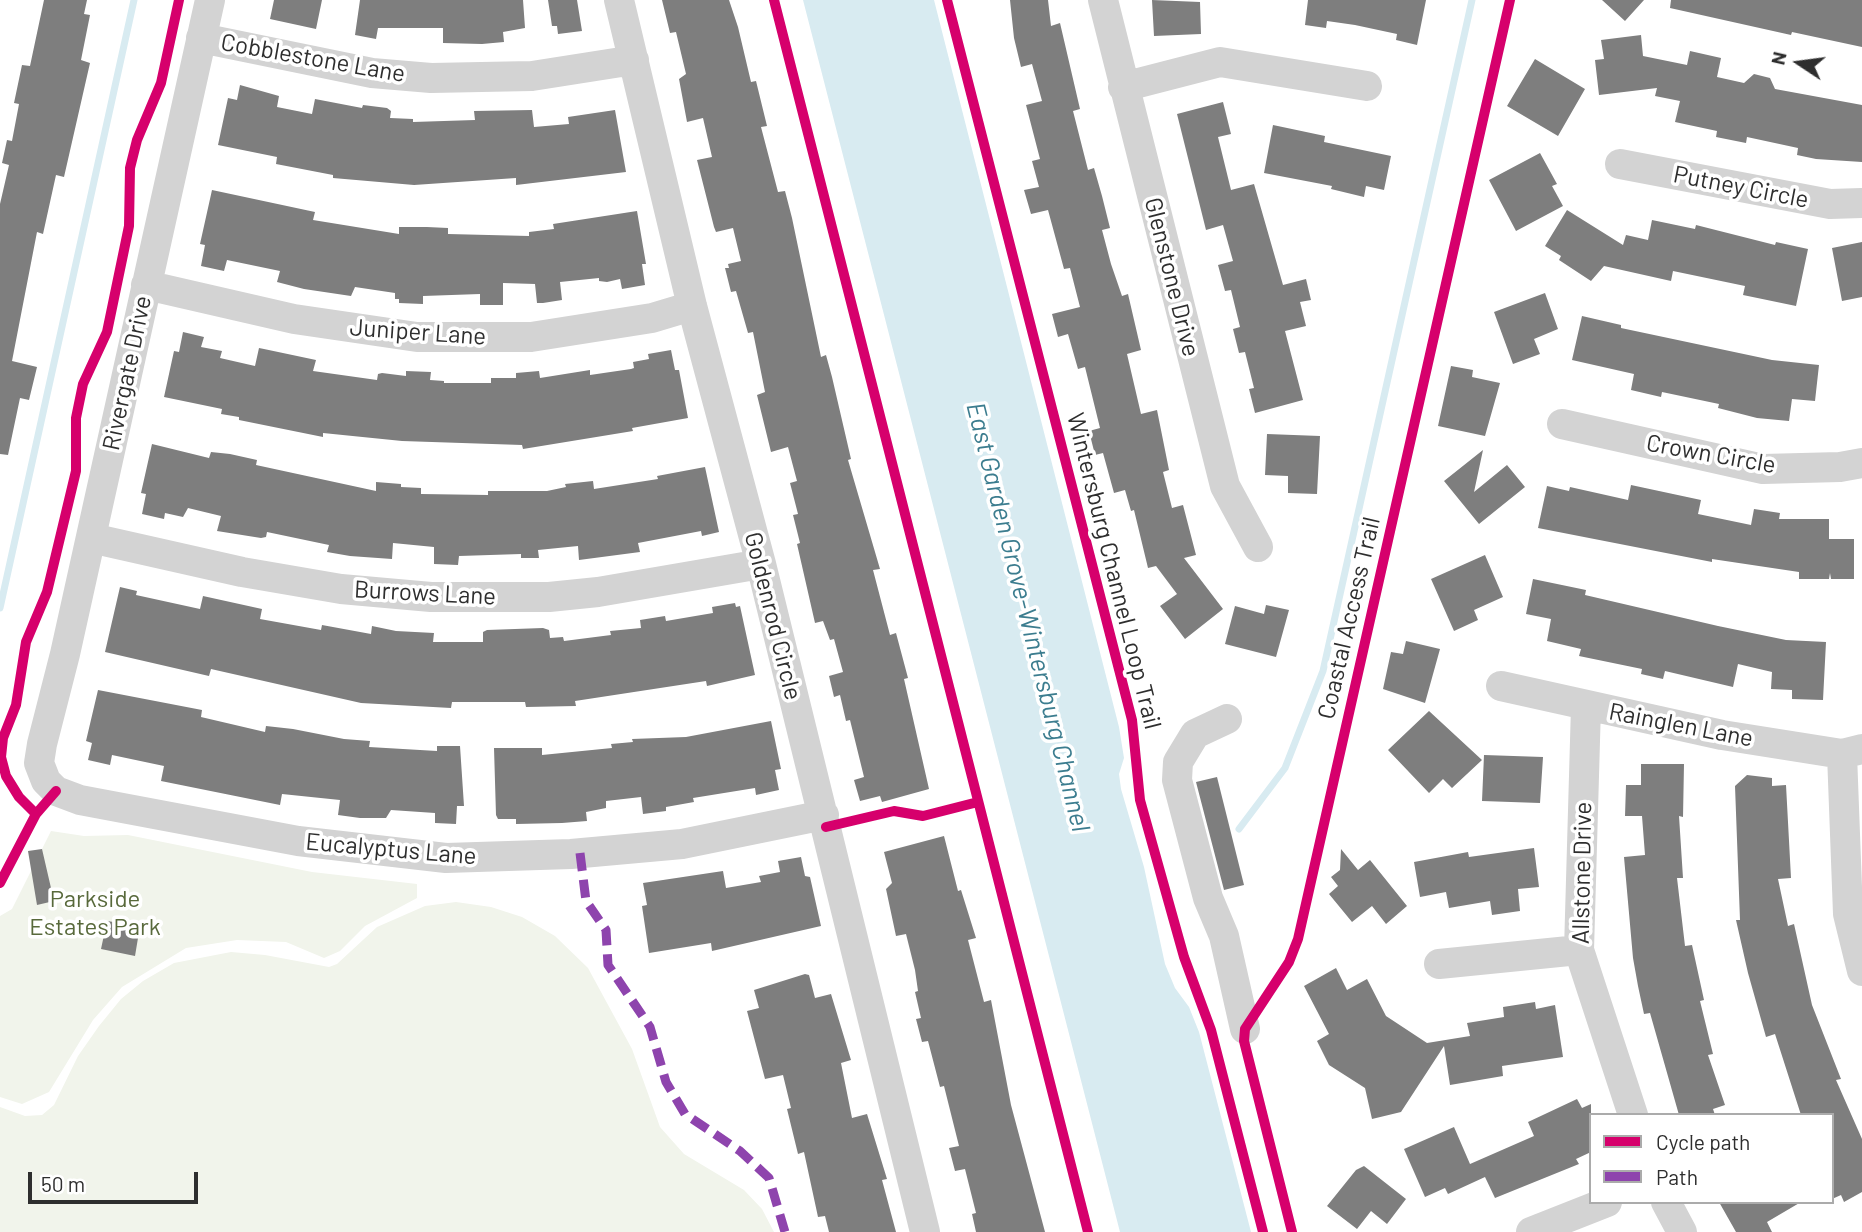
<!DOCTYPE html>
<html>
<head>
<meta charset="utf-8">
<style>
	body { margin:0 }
	#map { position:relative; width:1862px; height:1232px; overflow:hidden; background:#fff; font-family:Barlow,sans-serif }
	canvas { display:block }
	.legend { position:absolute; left:1589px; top:1113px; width:245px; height:91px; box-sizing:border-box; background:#fff; border:2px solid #ababab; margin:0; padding:9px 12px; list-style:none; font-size:21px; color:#2e2e2e }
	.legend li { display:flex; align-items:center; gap:14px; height:35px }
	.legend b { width:35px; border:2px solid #ababab }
	.north { position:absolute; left:1764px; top:28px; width:70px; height:70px; -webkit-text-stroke:5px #fff; paint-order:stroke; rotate:283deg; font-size:19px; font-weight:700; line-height:28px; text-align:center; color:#2e2e2e }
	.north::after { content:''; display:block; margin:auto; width:24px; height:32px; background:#2e2e2e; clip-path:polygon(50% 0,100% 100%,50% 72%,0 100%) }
	.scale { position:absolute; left:28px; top:1172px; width:170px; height:32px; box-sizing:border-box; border:4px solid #2e2e2e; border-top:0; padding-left:9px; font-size:21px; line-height:24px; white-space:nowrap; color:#2e2e2e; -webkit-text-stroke:5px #fff; paint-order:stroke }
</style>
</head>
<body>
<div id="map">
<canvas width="1862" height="1232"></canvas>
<ul class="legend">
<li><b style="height:9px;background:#d6006c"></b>Cycle path</li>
<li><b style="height:9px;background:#8e44ad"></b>Path</li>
</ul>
<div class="north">N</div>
<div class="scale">50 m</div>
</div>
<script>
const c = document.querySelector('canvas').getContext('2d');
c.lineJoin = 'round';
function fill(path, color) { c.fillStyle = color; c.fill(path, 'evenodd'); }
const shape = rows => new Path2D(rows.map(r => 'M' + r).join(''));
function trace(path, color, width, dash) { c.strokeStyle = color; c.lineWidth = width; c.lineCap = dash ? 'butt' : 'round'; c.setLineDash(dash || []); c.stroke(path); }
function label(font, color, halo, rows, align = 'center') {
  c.font = font + ' Barlow,sans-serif'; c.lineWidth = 7; c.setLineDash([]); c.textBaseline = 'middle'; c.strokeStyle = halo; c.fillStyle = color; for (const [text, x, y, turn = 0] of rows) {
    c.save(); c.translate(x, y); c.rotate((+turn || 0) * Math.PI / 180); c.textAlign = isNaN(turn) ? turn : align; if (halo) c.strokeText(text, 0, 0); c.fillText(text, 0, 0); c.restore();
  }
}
fill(shape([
	[51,831,84,836,128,835,312,872,417,884,417,898,365,926,340,951,324,958,286,942,237,940,186,948,122,987,93,1020,49,1092,22,1104,0,1097,0,916,12,909],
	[456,902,491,907,522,917,555,936,588,968,632,1049,660,1127,684,1154,744,1190,762,1209,774,1232,0,1232,0,1107,25,1116,42,1115,54,1105,78,1056,99,1026,121,999,143,981,174,963,231,952,265,955,329,967,337,964,377,927,425,906]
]), '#f1f4eb');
fill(shape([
	[803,0,934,0,1119,727,1124,758,1119,774,1121,789,1144,867,1165,964,1175,988,1189,1007,1199,1032,1251,1232,1120,1232]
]), '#d8ebf1');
trace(shape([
	[0,608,134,0],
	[1239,829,1285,768,1323,671,1472,0]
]), '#d8ebf1', 7);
fill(shape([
	[44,0,87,0,84,14,90,15,81,60,90,63,64,177,56,175,43,234,37,232,12,361,37,367,29,400,20,398,8,455,0,454,0,204,9,165,2,163,7,140,12,141,19,104,14,103,22,65,30,66],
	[274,0,322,0,316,29,270,19],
	[360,0,523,0,525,28,503,32,504,42,482,44,443,43,443,28,378,28,376,39,355,35],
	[548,0,577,0,582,31,558,34,557,26,552,26],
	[662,0,729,0,738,27,751,82,756,81,767,126,761,127,778,192,785,191,792,218,821,357,826,355,832,377,851,459,848,460,880,569,873,570,890,635,896,633,908,678,904,679,929,789,882,802,880,796,860,801,854,780,864,777,850,720,846,721,840,695,834,697,829,676,843,672,834,639,830,640,823,621,815,623,797,544,800,543,793,515,798,514,790,483,797,481,788,447,771,452,757,395,765,392,753,332,748,333,736,291,731,292,725,268,729,268,728,264,741,261,733,228,716,232,714,227,697,160,712,157,703,118,687,122,679,79,686,74,676,32,670,33],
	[1010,0,1048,0,1051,26,1060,23,1080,109,1073,111,1088,170,1094,168,1102,196,1110,228,1102,230,1111,264,1122,296,1128,294,1141,350,1127,354,1141,414,1157,410,1169,470,1163,472,1172,508,1183,505,1196,555,1184,558,1223,609,1185,639,1160,606,1177,594,1156,566,1148,568,1134,510,1131,511,1125,490,1114,493,1103,453,1095,455,1089,431,1100,428,1085,367,1078,369,1068,334,1058,337,1052,314,1080,307,1070,268,1064,269,1048,210,1031,214,1024,190,1039,187,1032,161,1040,159,1026,105,1042,101,1032,64,1021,67,1014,38],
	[1152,0,1200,2,1201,34,1154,36],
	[1308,0,1426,0,1417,45,1396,40,1397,34,1355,25,1327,21,1326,28,1305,25],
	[1602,0,1644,0,1625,21],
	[1671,0,1862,0,1862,47,1792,32,1791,35,1670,8],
	[1641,35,1643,56,1687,65,1690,51,1721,58,1717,77,1744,83,1754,74,1770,78,1775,89,1862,105,1862,162,1816,159,1797,155,1798,148,1747,137,1746,143,1716,137,1717,131,1675,122,1680,101,1655,96,1657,88,1599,95,1595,60,1604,59,1601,40],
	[1535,59,1585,89,1558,136,1507,106],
	[240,85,279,96,277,107,312,114,315,99,362,108,363,105,387,108,391,111,390,118,413,119,413,122,475,120,474,111,532,110,534,127,569,124,568,117,615,110,626,172,516,185,516,178,414,185,333,178,333,175,276,164,277,157,218,145,228,98,237,100],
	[1223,102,1231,134,1218,137,1231,190,1254,184,1283,285,1306,279,1311,300,1300,302,1306,326,1285,331,1303,400,1255,413,1249,389,1254,388,1245,352,1239,353,1233,329,1240,327,1231,290,1225,291,1218,265,1233,261,1223,225,1206,230,1177,114],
	[1273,125,1325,136,1324,142,1391,156,1384,190,1366,186,1364,197,1331,189,1332,186,1264,173],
	[1540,153,1557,184,1552,186,1563,206,1516,231,1489,180],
	[212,190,315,212,313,220,399,234,399,227,427,227,448,228,448,234,529,236,529,232,554,229,553,224,637,211,646,264,642,264,645,285,622,289,620,279,607,282,599,281,599,278,560,282,562,300,543,303,537,303,535,284,503,283,503,305,480,305,480,294,423,296,423,304,399,303,399,299,395,299,395,293,355,287,351,296,304,289,277,282,280,271,227,260,224,271,201,266,205,245,200,244],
	[1567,210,1623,245,1626,235,1648,240,1652,220,1695,229,1696,225,1775,245,1776,242,1808,249,1796,306,1743,295,1745,286,1673,271,1671,281,1604,266,1591,281,1559,260,1561,256,1545,246],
	[1862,242,1862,297,1842,301,1832,248],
	[1545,293,1558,329,1534,339,1540,354,1513,364,1494,312],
	[1582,316,1621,325,1621,328,1772,360,1819,365,1815,401,1792,399,1789,421,1757,418,1718,408,1719,404,1662,392,1661,397,1631,390,1634,374,1572,360],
	[183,332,204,337,201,347,222,351,220,358,255,366,259,348,264,349,316,360,313,371,377,380,378,374,382,373,406,376,406,371,431,372,430,380,444,381,444,383,491,383,491,378,516,378,516,373,539,371,540,378,590,370,590,375,631,369,634,368,633,362,649,359,648,354,671,350,675,370,679,370,688,418,632,428,633,431,523,449,522,445,402,441,323,433,323,437,239,420,239,417,221,414,222,409,164,397,174,351,179,352],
	[1451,366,1473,370,1472,377,1500,383,1485,436,1438,426],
	[1267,434,1320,436,1317,494,1288,493,1288,476,1265,475],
	[152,444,209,458,211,452,230,454,257,460,256,465,376,491,376,482,401,484,401,487,421,488,421,494,488,495,488,491,547,491,566,487,565,484,593,481,594,489,658,479,657,476,705,467,719,532,702,536,701,531,638,543,640,552,579,560,578,546,538,550,539,558,521,558,521,554,459,556,458,565,434,564,434,547,393,543,392,559,350,556,327,552,329,545,267,532,266,537,261,538,217,531,221,516,188,508,183,517,165,513,164,519,142,514,146,494,141,493],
	[1483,450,1474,492,1507,465,1525,487,1479,524,1444,481],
	[1631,485,1701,500,1698,514,1751,525,1754,509,1780,513,1779,519,1829,519,1829,539,1854,539,1854,579,1831,579,1830,573,1829,579,1799,579,1799,572,1712,559,1712,562,1538,528,1547,486,1569,491,1570,487,1628,500],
	[1485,555,1503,597,1474,610,1478,620,1454,631,1431,579],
	[1533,579,1586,590,1585,595,1718,626,1786,640,1826,642,1823,700,1792,699,1792,690,1771,689,1772,672,1738,664,1733,687,1665,671,1663,679,1641,674,1642,669,1579,656,1581,649,1547,641,1551,619,1526,614],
	[120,587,137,591,136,595,200,609,203,596,262,609,260,619,321,630,322,625,371,634,372,626,396,631,434,633,433,642,483,642,483,632,487,630,543,628,549,630,550,638,563,637,564,641,611,635,610,631,641,628,640,620,665,616,666,621,713,613,712,607,735,603,736,607,740,606,755,675,707,686,706,681,575,701,576,706,526,707,525,702,452,702,451,708,361,703,211,669,209,676,105,652],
	[1266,605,1289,610,1276,657,1225,644,1235,606,1264,614],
	[1406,641,1440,649,1425,703,1383,689,1391,652,1403,654],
	[98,690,202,710,201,717,265,732,266,726,293,729,344,739,370,741,369,747,437,751,437,746,460,746,464,806,457,806,456,824,435,823,435,813,391,810,386,818,360,818,338,815,340,800,282,794,280,805,161,781,164,766,112,755,110,765,88,760,92,743,86,741],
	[1429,711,1482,760,1452,788,1443,779,1429,793,1388,750],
	[771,721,781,769,775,770,779,790,756,795,755,788,693,798,694,802,666,807,666,811,643,814,641,797,606,801,606,808,586,812,587,821,562,823,516,824,516,819,498,819,496,815,494,748,542,748,542,755,612,748,611,744,633,742,632,739,686,737],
	[1484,755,1543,757,1540,803,1482,801],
	[1641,764,1684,764,1683,817,1679,816,1683,878,1677,878,1685,946,1692,945,1704,1000,1700,1001,1713,1054,1708,1055,1725,1105,1713,1109,1715,1115,1679,1115,1650,1013,1644,1014,1638,986,1633,958,1624,857,1645,855,1642,816,1625,816,1626,785,1641,785],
	[1747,775,1772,778,1772,786,1786,785,1791,878,1778,879,1788,926,1794,924,1812,1005,1841,1079,1836,1080,1862,1139,1862,1192,1844,1202,1841,1195,1832,1199,1832,1115,1801,1115,1775,1034,1766,1037,1748,973,1736,920,1740,920,1735,786],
	[1217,777,1244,885,1224,890,1196,782],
	[944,836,958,891,961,890,976,938,968,940,984,1002,991,1000,1011,1105,1045,1232,976,1232,972,1214,976,1213,965,1169,955,1171,949,1148,959,1146,944,1086,940,1087,928,1041,922,1042,916,1019,921,1018,915,992,918,991,915,970,906,934,896,936,886,889,892,883,884,852],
	[1534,848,1539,887,1518,889,1520,911,1492,915,1490,901,1449,908,1446,892,1420,897,1414,862,1468,852,1469,857],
	[42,849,54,901,37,905,28,851],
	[1341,849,1358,870,1370,860,1407,906,1386,924,1372,906,1352,922,1329,894,1338,886,1331,877,1340,870],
	[801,857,805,876,810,877,821,926,712,951,711,943,649,953,642,906,647,905,643,883,723,871,726,888,761,882,759,876,780,872,778,861],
	[107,921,140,926,135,956,101,949],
	[1336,968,1347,990,1367,979,1386,1016,1427,1043,1470,1036,1467,1023,1504,1017,1503,1007,1535,1002,1536,1009,1555,1005,1563,1057,1502,1066,1503,1076,1450,1085,1444,1046,1401,1112,1372,1119,1365,1088,1329,1065,1317,1041,1329,1034,1304,986],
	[805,974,809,975,815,998,831,994,851,1060,841,1063,852,1118,867,1114,887,1179,882,1180,896,1232,829,1232,825,1216,818,1217,804,1152,798,1154,787,1109,791,1108,783,1075,765,1079,747,1011,759,1008,754,990],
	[1577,1099,1582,1108,1591,1104,1591,1152,1576,1159,1579,1164,1495,1198,1485,1177,1448,1194,1445,1188,1425,1197,1404,1149,1454,1127,1470,1164,1534,1136,1528,1122],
	[1364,1166,1406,1199,1387,1224,1371,1211,1357,1229,1327,1206,1356,1170],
	[1719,1202,1801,1202,1767,1222,1772,1232,1736,1232]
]), '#7e7e7e');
trace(shape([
	[210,0,65,654,42,744,39,763,46,781,56,791,80,800,298,841,446,858,571,854,682,844,824,815],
	[619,0,692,306,761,564,925,1232],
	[1103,0,1225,486,1258,547],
	[201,38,372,73,431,78,532,76,634,60],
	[1123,87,1220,62,1367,86],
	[1620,164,1830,204,1862,203],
	[146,285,294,319,417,337,531,337,652,318,692,306],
	[1562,424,1763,469,1840,467,1862,463],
	[91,538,242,572,341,589,431,597,549,597,598,592,761,564],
	[1501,686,1722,735,1842,754,1862,749],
	[1586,706,1579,950,1633,1115],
	[1227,719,1195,734,1178,762,1177,780,1208,898,1224,936,1245,1029],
	[1842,754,1848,914,1862,971],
	[1439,964,1579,950],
	[1666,1202,1682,1232],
	[1531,1232,1607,1202]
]), '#d3d3d3', 30);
trace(shape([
	[580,853,586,901,606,930,608,965,650,1027,666,1082,685,1114,740,1151,769,1178,785,1232]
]), '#8e44ad', 9, [18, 9]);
trace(shape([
	[774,0,1088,1232],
	[947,0,1132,720,1140,800,1184,957,1211,1030,1263,1232],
	[36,814,19,797,6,776,1,757,3,738,16,705,26,642,47,592,76,471,76,418,83,384,107,332,129,226,130,168,137,140,161,83,179,0],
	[826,827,894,811,923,816,978,802],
	[0,883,36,814,56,791],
	[1292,1232,1244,1041,1245,1029,1289,962,1298,939,1510,0]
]), '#d6006c', 10);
label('24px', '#2e2e2e', '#fff', [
	["Cobblestone Lane",313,58,10],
	["Putney Circle",1741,187,11],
	["Glenstone Drive",1172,277,76],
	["Juniper Lane",418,332,4],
	["Rivergate Drive",127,373,-78],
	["Crown Circle",1711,454,10],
	["Wintersburg Channel Loop Trail",1114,571,76],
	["Burrows Lane",425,593,3],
	["Goldenrod Circle",773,616,76],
	["Coastal Access Trail",1349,618,-77],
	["Rainglen Lane",1681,725,11],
	["Eucalyptus Lane",391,849,5],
	["Allstone Drive",1582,873,-89]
]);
label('24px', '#58693b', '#fff', [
	["Parkside",95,899],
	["Estates Park",95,927]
]);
label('italic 26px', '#3c7d8f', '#fff', [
	["East Garden Grove-Wintersburg Channel",1028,617,76]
]);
</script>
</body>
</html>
